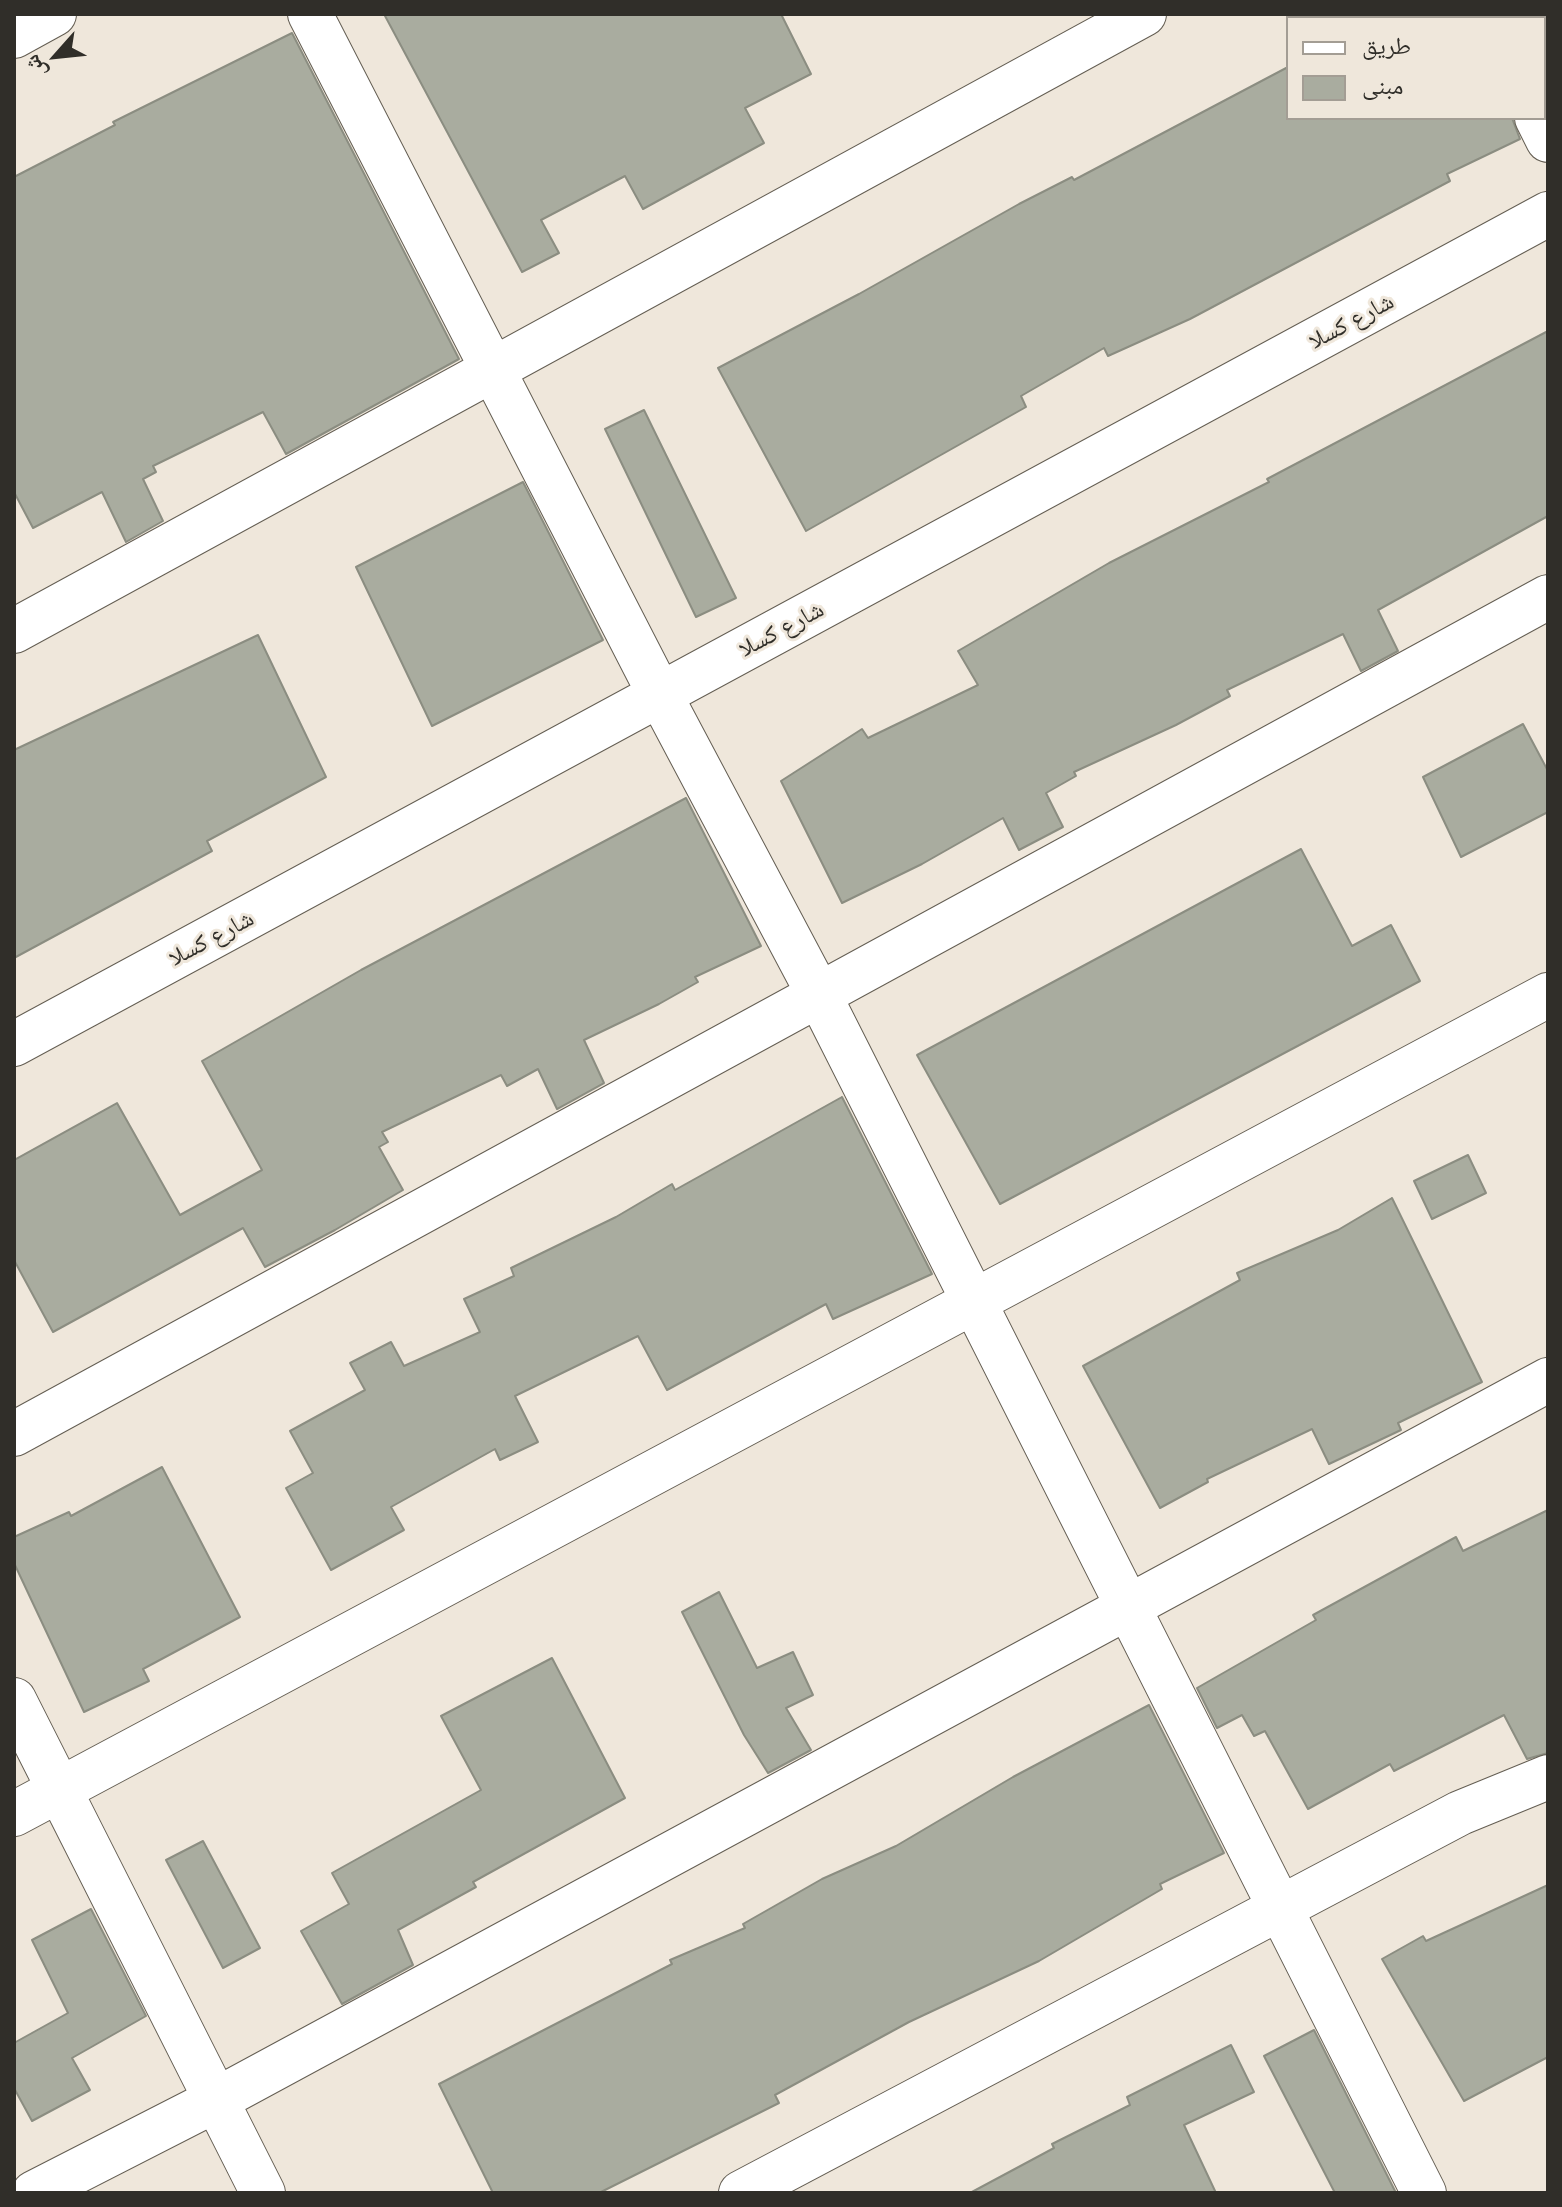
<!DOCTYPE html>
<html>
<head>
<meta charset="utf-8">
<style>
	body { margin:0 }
	#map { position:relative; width:1562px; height:2207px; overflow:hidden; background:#efe7db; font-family:Lato,"Noto Naskh Arabic",sans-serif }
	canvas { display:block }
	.frame { position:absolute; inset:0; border:16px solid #302e29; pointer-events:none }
	.legend { position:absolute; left:1286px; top:16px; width:260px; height:104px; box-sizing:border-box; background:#efe7db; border:2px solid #a39d94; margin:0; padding:10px 14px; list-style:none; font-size:24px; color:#302e29 }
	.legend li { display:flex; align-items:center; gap:16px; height:40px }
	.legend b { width:40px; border:2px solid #a39d94 }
	.north { position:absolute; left:16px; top:16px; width:80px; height:80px; -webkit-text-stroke:6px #efe7db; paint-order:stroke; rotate:243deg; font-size:22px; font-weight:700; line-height:32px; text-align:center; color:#302e29 }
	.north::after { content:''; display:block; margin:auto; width:28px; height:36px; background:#302e29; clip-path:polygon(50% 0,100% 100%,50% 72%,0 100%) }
</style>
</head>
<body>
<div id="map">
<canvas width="1562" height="2207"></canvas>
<div class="frame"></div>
<ul class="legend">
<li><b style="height:10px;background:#fff"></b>طريق</li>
<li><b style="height:22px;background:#a9ac9f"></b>مبنى</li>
</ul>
<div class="north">ش</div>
</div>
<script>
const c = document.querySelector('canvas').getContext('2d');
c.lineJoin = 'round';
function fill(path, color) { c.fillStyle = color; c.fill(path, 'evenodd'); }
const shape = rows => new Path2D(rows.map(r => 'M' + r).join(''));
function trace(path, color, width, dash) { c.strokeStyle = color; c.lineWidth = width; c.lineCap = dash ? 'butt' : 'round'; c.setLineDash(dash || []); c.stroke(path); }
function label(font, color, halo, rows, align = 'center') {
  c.font = font + ' Lato,"Noto Naskh Arabic",sans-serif'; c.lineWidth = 6; c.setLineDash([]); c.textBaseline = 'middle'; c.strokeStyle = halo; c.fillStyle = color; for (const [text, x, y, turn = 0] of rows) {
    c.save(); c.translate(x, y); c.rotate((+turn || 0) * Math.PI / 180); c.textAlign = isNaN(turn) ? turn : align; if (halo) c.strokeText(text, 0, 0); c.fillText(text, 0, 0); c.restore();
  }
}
const building = shape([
	[384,14,781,14,811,74,745,108,764,143,643,209,625,176,541,220,559,253,522,272,384,14],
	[292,33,459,359,286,454,263,412,153,466,156,472,143,479,163,521,126,542,102,492,33,528,14,492,14,177,115,125,113,122,292,33],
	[1288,67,1288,118,1512,118,1520,139,1447,174,1450,181,1190,319,1108,356,1104,348,1021,396,1026,407,806,531,718,368,859,294,1019,204,1072,177,1074,180,1288,67],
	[1548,331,1548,516,1378,610,1398,651,1361,671,1343,634,1227,690,1230,696,1176,725,1074,772,1076,776,1046,793,1063,827,1019,850,1003,818,922,864,842,903,781,781,862,729,868,738,978,685,958,651,1109,563,1269,482,1267,479,1548,331],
	[644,410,736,598,696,617,605,429,644,410],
	[523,482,603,640,432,726,356,567,523,482],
	[258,635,326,777,207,841,212,851,14,958,14,750,258,635],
	[1523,724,1548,771,1548,812,1461,857,1423,777,1523,724],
	[686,798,761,946,695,977,698,982,659,1004,584,1040,604,1083,557,1109,538,1069,507,1086,501,1075,382,1132,388,1142,379,1147,403,1190,335,1230,265,1267,243,1228,53,1332,14,1260,14,1160,117,1103,180,1215,262,1170,202,1061,361,970,686,798],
	[1301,849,1352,946,1391,925,1420,981,1000,1204,917,1055,1301,849],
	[842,1097,932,1274,833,1319,826,1304,667,1390,638,1336,515,1396,538,1442,500,1460,495,1449,391,1507,404,1530,331,1570,286,1488,313,1473,290,1431,365,1390,350,1363,391,1342,404,1366,480,1332,464,1299,514,1276,511,1268,616,1217,672,1184,675,1190,842,1097],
	[1468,1155,1486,1193,1432,1219,1414,1181,1468,1155],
	[1392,1198,1482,1382,1398,1423,1401,1430,1329,1464,1312,1429,1207,1479,1208,1482,1160,1508,1083,1366,1240,1280,1237,1273,1338,1230,1392,1198],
	[162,1467,240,1617,143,1669,149,1681,84,1712,14,1563,14,1537,69,1512,71,1516,162,1467],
	[1548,1510,1548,1753,1527,1759,1504,1715,1394,1771,1390,1764,1308,1809,1265,1731,1254,1736,1242,1715,1217,1728,1197,1688,1316,1620,1313,1615,1456,1537,1463,1551,1548,1510],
	[719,1592,757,1668,793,1652,813,1695,786,1708,811,1750,768,1773,744,1735,682,1612,719,1592],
	[552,1658,625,1798,473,1882,476,1887,398,1930,413,1965,342,2004,301,1931,349,1904,332,1873,481,1790,441,1716,552,1658],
	[1149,1705,1224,1853,1160,1884,1162,1889,1039,1961,909,2022,775,2095,779,2103,599,2193,493,2193,439,2084,672,1964,670,1960,745,1928,743,1924,822,1879,896,1846,1013,1777,1149,1705],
	[203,1841,260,1948,223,1968,166,1860,203,1841],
	[1548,1885,1548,2057,1464,2101,1382,1959,1423,1936,1426,1941,1548,1885],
	[91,1909,146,2016,72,2058,90,2090,32,2121,14,2088,14,2043,68,2013,32,1940,91,1909],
	[1314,2030,1396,2193,1335,2193,1264,2056,1314,2030],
	[1231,2045,1254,2092,1184,2125,1216,2193,970,2193,1054,2148,1052,2144,1130,2105,1127,2097,1231,2045]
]);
fill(building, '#a9ac9f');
trace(building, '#8b8d81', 2);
const street = shape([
	[310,14,660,695,818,993,1424,2193],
	[1482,14,1484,18],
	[14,36,54,14],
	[1537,118,1548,140],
	[14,631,1144,14],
	[14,1044,1548,214],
	[14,1434,1548,597],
	[14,1700,263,2193],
	[14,1814,1548,995],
	[34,2193,216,2100,1548,1380],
	[741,2193,1460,1813,1548,1777]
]);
trace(street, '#645e53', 46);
trace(street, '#fff', 44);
label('24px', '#302e29', '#efe7db', [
	["شارع كسلا",1351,321,-28],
	["شارع كسلا",781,629,-28],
	["شارع كسلا",211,938,-28]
]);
</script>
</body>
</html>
